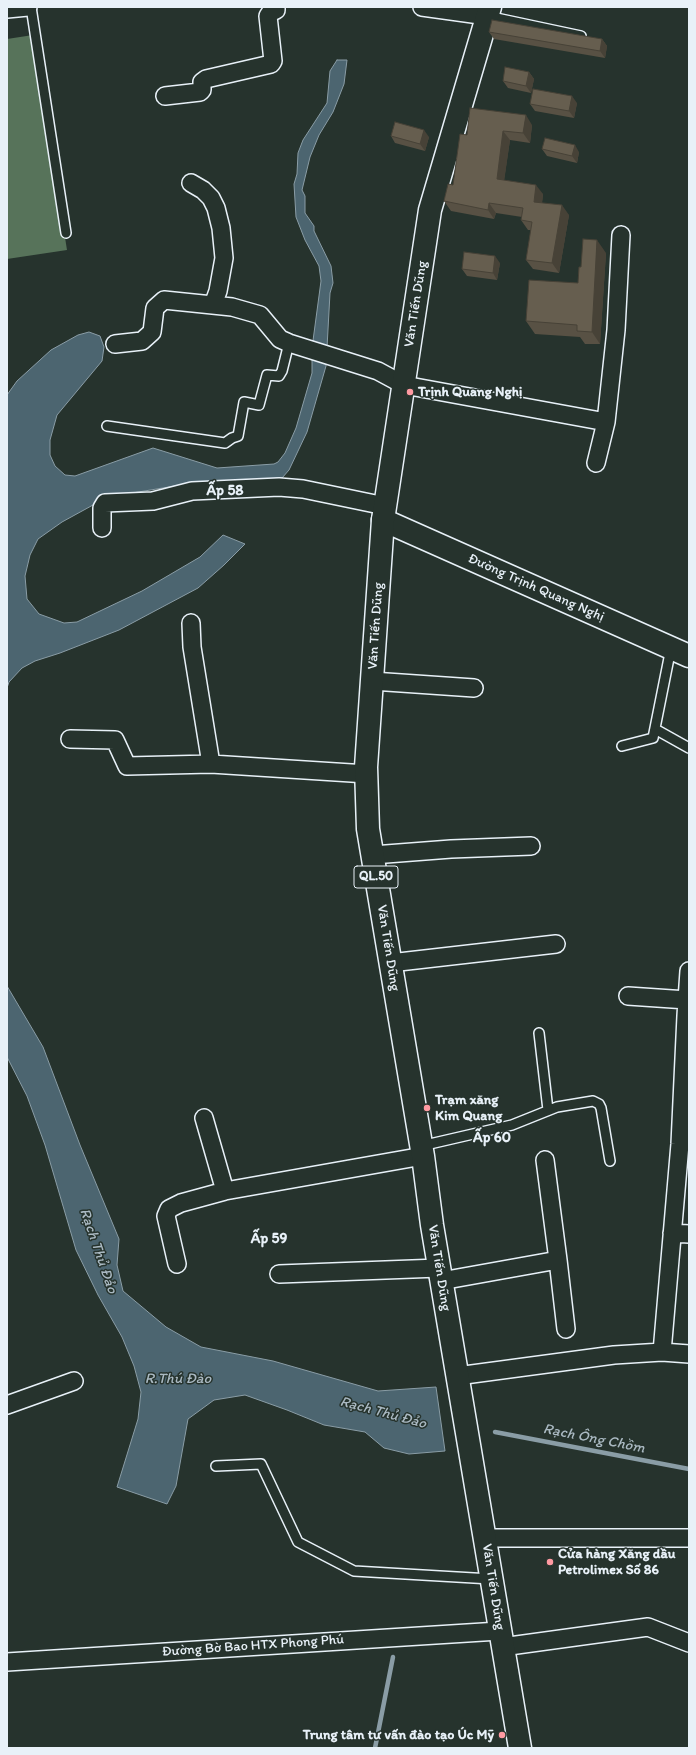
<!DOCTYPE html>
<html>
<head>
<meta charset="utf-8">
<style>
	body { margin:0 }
	#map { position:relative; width:696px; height:1755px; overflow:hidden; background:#26332d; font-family:Itim,sans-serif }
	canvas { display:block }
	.frame { position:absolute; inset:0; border:8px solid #e8f1f8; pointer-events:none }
</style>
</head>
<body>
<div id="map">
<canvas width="696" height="1755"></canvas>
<div class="frame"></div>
</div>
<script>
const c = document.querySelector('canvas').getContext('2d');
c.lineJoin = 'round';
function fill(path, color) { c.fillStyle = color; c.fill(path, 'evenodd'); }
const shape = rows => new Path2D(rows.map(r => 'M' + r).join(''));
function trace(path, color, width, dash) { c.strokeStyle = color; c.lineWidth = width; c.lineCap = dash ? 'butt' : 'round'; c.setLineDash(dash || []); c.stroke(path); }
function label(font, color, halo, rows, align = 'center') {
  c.font = font + ' Itim,sans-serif'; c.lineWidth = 3; c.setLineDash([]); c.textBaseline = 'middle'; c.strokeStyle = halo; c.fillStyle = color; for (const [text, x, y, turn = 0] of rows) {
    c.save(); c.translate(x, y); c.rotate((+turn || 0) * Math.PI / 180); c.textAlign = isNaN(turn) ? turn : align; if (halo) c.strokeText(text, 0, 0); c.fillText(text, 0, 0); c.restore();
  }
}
fill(shape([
	[33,35,67,250,7,259,7,39]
]), '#57735a');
const water = shape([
	[337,60,347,60,344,84,333,112,319,135,310,157,302,190,305,196,305,213,314,226,314,231,331,266,333,283,330,293,326,366,307,432,289,470,282,478,181,485,126,494,93,505,62,522,38,539,30,555,25,576,27,599,39,614,64,623,77,622,142,591,200,557,223,535,245,544,224,565,198,588,119,630,60,653,35,661,22,668,9,682,7,688,7,395,17,381,51,350,78,335,89,332,100,336,104,347,102,361,57,415,50,440,50,455,55,466,65,475,75,476,153,448,217,468,274,464,278,462,285,453,296,428,312,373,312,348,321,281,319,266,305,240,296,217,294,184,297,174,298,153,303,140,327,103,330,71,337,60],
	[7,986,43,1047,80,1145,119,1239,117,1265,123,1291,166,1327,201,1347,273,1361,378,1391,436,1387,445,1451,409,1454,384,1448,365,1432,324,1425,287,1410,245,1395,214,1400,188,1419,176,1486,167,1504,117,1487,138,1419,141,1392,134,1366,122,1337,98,1295,76,1250,45,1145,27,1096,7,1057,7,986]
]);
fill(water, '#4c6570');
trace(water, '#8a9da6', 1);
trace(shape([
	[495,1432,689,1469],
	[375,1748,393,1657]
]), '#8a9da6', 4.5);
const service = shape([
	[31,7,66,233],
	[487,16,581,36],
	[107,426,225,443,232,438,238,436,244,402,259,405,267,375,279,376,282,371,289,343],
	[655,729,689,748],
	[622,746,653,738,671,648],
	[539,1033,548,1110],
	[421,1146,512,1125,557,1107,593,1101,599,1104,601,1108,610,1161],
	[216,1466,261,1464,298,1542,354,1571,491,1579]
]);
const minor = shape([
	[422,7,487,16],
	[7,9,28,7],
	[165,96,200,92,202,90,202,82,206,79,271,64,273,61,268,16,270,13,276,10,276,7],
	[191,183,203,190,211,198,216,208,221,228,224,258,218,291,213,305],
	[115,344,142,341,152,332,155,308,164,300,232,307,260,315,280,339,289,343,378,371,404,385,606,422],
	[596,463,606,422,616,330,621,235],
	[102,528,102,508,105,503,153,501,192,491,279,487,303,489,385,506],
	[191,623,192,647,211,764,367,774],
	[372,681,474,688],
	[70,739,115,740,127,766,211,764],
	[373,855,451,849,531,846],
	[390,963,556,944],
	[628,996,687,1000,689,971],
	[204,1118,225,1191,423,1156],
	[672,1233,689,1234],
	[558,1260,566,1329],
	[177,1264,166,1216,169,1209,181,1203,225,1191],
	[279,1274,439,1268],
	[441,1281,558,1260,545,1160],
	[662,1352,680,1144,686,1016,687,1000,689,1000],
	[457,1376,614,1355,662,1352,689,1354],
	[7,1405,74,1381],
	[485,1538,689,1538],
	[502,1647,648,1627,689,1643],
	[7,1662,499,1631]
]);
const secondary = shape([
	[383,520,689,656]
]);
const trunk = shape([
	[490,7,430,210,383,520,366,767,368,829,423,1156,432,1225,520,1748]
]);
trace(service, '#e8f1f8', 12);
trace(minor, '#e8f1f8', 20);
trace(secondary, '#e8f1f8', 25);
trace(trunk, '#e8f1f8', 25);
trace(service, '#26332d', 9);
trace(minor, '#26332d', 17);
trace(secondary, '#26332d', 22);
trace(trunk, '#26332d', 22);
fill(shape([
	[489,32,602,39,607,46,605,58,494,39],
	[529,72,534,79,531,93,508,88,503,81],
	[577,103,574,118,535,111,530,104],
	[532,125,530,143,510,140,504,180,543,194,542,203,569,215,559,273,533,269,526,260,531,230,528,230,521,220,522,217,496,213,494,219,451,211,444,201,453,185,467,135],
	[391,136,429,137,425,151,395,143],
	[542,149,579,152,577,163,547,156],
	[606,253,600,344,585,344,580,337,535,334,526,321,578,283,581,267],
	[500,263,497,280,467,276,462,269]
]), '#585144');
fill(shape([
	[602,39,607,46,605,58,600,51],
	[529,72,534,79,531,93,526,86],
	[572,96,577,103,574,118,569,111],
	[526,115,532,125,530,143,523,133],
	[424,130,429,137,425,151,420,144],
	[503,131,510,140,503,189,497,179],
	[575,145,579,152,577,163,572,156],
	[536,185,543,194,541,211,534,202],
	[489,203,496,213,494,219,488,210],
	[562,205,569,215,559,273,552,263],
	[597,240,606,253,600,344,592,332],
	[495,256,500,263,497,280,493,273]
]), '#474237');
const building = shape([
	[492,20,602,39,600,51,489,32,492,20],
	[505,67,529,72,526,86,503,81,505,67],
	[533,89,572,96,569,111,530,104,533,89],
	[470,108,526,115,523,133,503,131,497,179,536,185,534,202,562,205,552,263,526,260,532,222,521,220,523,208,489,203,488,210,444,201,448,184,453,185,460,134,467,135,470,108],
	[395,122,424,130,420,144,391,136,395,122],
	[545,138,575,145,572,156,542,149,545,138],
	[583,239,597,240,592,332,577,331,577,325,526,321,529,280,578,283,579,267,581,267,583,239],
	[464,252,495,256,493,273,462,269,464,252]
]);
fill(building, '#665e4f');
trace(building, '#474237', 1);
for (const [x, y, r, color] of [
	[410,392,4,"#ff9aa2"],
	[427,1108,4,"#ff9aa2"],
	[550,1562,4,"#ff9aa2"],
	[502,1735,4,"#ff9aa2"]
]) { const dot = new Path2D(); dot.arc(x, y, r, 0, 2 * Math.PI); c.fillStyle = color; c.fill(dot); trace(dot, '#26332d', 1.5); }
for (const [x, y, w] of [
	[376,877,44]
]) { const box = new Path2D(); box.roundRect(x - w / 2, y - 11, w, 22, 3); c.fillStyle = '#26332d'; c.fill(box); trace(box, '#e8f1f8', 1); }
label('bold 13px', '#e8f1f8', null, [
	["QL.50",376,877]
]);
label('14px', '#e8f1f8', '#26332d', [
	["Văn Tiến Dũng",416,304,-81],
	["Đường Trịnh Quang Nghị",536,588,24],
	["Văn Tiến Dũng",376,626,-86],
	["Văn Tiến Dũng",388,948,81],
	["Văn Tiến Dũng",439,1268,81],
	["Văn Tiến Dũng",493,1587,81],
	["Đường Bờ Bao HTX Phong Phú",253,1646,-4]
]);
label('bold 14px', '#e8f1f8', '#26332d', [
	["Trịnh Quang Nghị",418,392],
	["Trạm xăng",435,1100],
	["Kim Quang",435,1116],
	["Cửa hàng Xăng dầu",558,1554],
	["Petrolimex Số 86",558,1570],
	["Trung tâm tư vấn đào tạo Úc Mỹ",494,1735,"right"]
], 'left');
label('bold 15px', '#e8f1f8', '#26332d', [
	["Ấp 58",225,491],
	["Ấp 60",492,1138],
	["Ấp 59",269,1239]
]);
label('italic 15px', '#aab9c2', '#26332d', [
	["Rạch Thủ Đảo",98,1251,71],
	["R.Thú Đào",178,1379],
	["Rạch Thủ Đảo",383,1413,15],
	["Rạch Ông Chồm",594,1439,11]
]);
</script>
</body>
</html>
